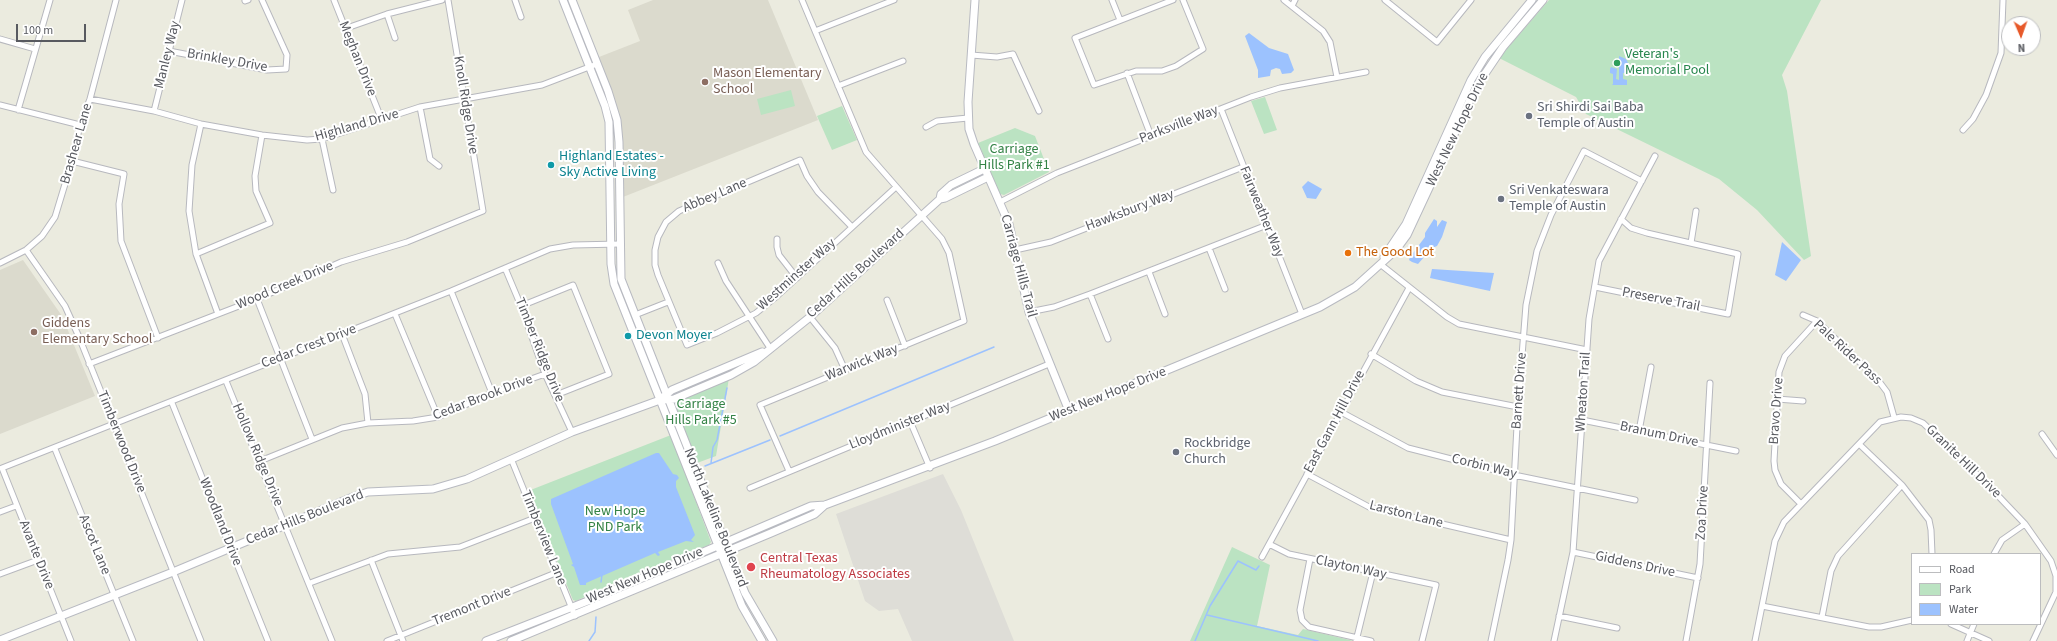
<!DOCTYPE html>
<html>
<head>
<meta charset="utf-8">
<style>
	body { margin:0 }
	#map { position:relative; width:2057px; height:641px; overflow:hidden; background:#ebebdf; font-family:"Source Sans 3",sans-serif }
	canvas { display:block }
	.legend { position:absolute; left:1911px; top:553px; width:130px; height:72px; box-sizing:border-box; background:#fff; border:1px solid #bcbdbf; margin:0; padding:5px 7px; list-style:none; font-size:12px; color:#585a60 }
	.legend li { display:flex; align-items:center; gap:8px; height:20px }
	.legend b { width:20px; border:1px solid #bcbdbf }
	.north { position:absolute; left:2001px; top:16px; width:40px; height:40px; box-sizing:border-box; background:#fff; border:1px solid #bcbdbf; border-radius:50%; rotate:178deg; font-size:11px; font-weight:700; line-height:16px; text-align:center; color:#585a60 }
	.north::after { content:''; display:block; margin:auto; width:14px; height:18px; background:#e75929; clip-path:polygon(50% 0,100% 100%,50% 72%,0 100%) }
	.scale { position:absolute; left:16px; top:24px; width:70px; height:18px; box-sizing:border-box; border:2px solid #585a60; border-top:0; padding-left:5px; font-size:12px; line-height:14px; white-space:nowrap; color:#585a60; -webkit-text-stroke:3px #fff; paint-order:stroke }
</style>
</head>
<body>
<div id="map">
<canvas width="2057" height="641"></canvas>
<ul class="legend">
<li><b style="height:5px;background:#fff"></b>Road</li>
<li><b style="height:11px;background:#bbe3c2"></b>Park</li>
<li><b style="height:11px;background:#9cc2fe"></b>Water</li>
</ul>
<div class="north">N</div>
<div class="scale">100 m</div>
</div>
<script>
const c = document.querySelector('canvas').getContext('2d');
c.lineJoin = 'round';
function fill(path, color) { c.fillStyle = color; c.fill(path, 'evenodd'); }
const shape = rows => new Path2D(rows.map(r => 'M' + r).join(''));
function trace(path, color, width, dash) { c.strokeStyle = color; c.lineWidth = width; c.lineCap = dash ? 'butt' : 'round'; c.setLineDash(dash || []); c.stroke(path); }
function label(font, color, halo, rows, align = 'center') {
  c.font = font + ' "Source Sans 3",sans-serif'; c.lineWidth = 4; c.setLineDash([]); c.textBaseline = 'middle'; c.strokeStyle = halo; c.fillStyle = color; for (const [text, x, y, turn = 0] of rows) {
    c.save(); c.translate(x, y); c.rotate((+turn || 0) * Math.PI / 180); c.textAlign = isNaN(turn) ? turn : align; if (halo) c.strokeText(text, 0, 0); c.fillText(text, 0, 0); c.restore();
  }
}
fill(shape([
	[943,474,961,510,1014,641,912,641,898,609,879,611,865,601,836,514]
]), '#deddd7');
fill(shape([
	[653,0,768,0,818,120,623,197,617,107,599,57,640,41,628,10],
	[23,260,62,316,95,396,0,434,0,270]
]), '#dbdacd');
fill(shape([
	[1549,0,1821,0,1782,75,1787,91,1811,256,1804,260,1757,210,1719,179,1586,114,1576,97,1499,58],
	[791,90,795,106,761,115,757,99],
	[1265,97,1277,130,1264,134,1251,101],
	[842,106,857,140,832,150,817,116],
	[1015,128,1035,136,1049,172,1004,195,1000,194,978,143],
	[729,378,716,456,697,463,674,406,674,402],
	[671,435,711,542,709,545,616,582,576,601,573,600,528,491],
	[1232,547,1270,565,1257,626,1298,635,1303,629,1354,641,1190,641]
]), '#bbe3c2');
fill(shape([
	[1249,33,1269,48,1288,54,1294,70,1291,73,1282,74,1280,69,1276,68,1271,70,1270,76,1258,78,1258,70,1245,36],
	[1619,56,1626,59,1630,67,1630,72,1623,73,1623,79,1627,80,1627,85,1612,85,1613,84,1613,74,1610,73,1610,69,1611,67,1617,69,1616,79,1619,80],
	[1308,181,1322,189,1316,199,1307,198,1302,187],
	[1434,219,1437,221,1437,227,1442,220,1447,222,1442,237,1437,246,1432,248,1418,264,1412,262,1409,260,1410,257,1425,237,1425,233],
	[1782,242,1801,260,1786,281,1775,275],
	[1432,269,1494,273,1490,291,1430,278],
	[656,453,659,453,673,474,677,475,679,478,676,481,676,487,695,535,691,540,694,542,686,541,658,552,660,555,658,556,655,553,586,583,586,585,580,585,574,567,571,565,573,564,551,504,551,499]
]), '#9cc2fe');
trace(shape([
	[780,436,994,347],
	[711,463,713,447,717,440,727,388],
	[705,466,770,440],
	[601,582,602,575],
	[1207,615,1318,641],
	[589,641,595,632,596,617],
	[1195,641,1210,606,1238,561,1256,570,1259,566]
]), '#9cc2fe', 1.5);
const street = shape([
	[334,0,381,118],
	[515,0,521,17],
	[1112,0,1120,20],
	[1173,0,1075,38,1094,85,1136,71,1162,71,1176,66,1203,49,1183,0],
	[1284,0,1323,31,1330,42,1337,77],
	[1385,0,1437,42,1471,0],
	[245,1,248,0],
	[1292,6,1295,0],
	[387,14,395,38],
	[344,29,387,14,442,0],
	[815,31,894,0],
	[0,39,35,49],
	[169,51,267,70,286,69,287,55,262,0],
	[971,55,997,57,1013,54,1039,111],
	[1127,73,1151,136],
	[838,86,903,61],
	[90,99,154,111,201,124,262,135,307,140,322,139,420,107,542,85,597,64],
	[0,105,80,125],
	[420,107,430,159,439,166],
	[1221,109,1302,314],
	[18,110,50,0],
	[154,111,182,0],
	[201,124,192,165,189,211,196,254,218,314],
	[926,127,937,121,968,118],
	[1963,130,1973,119,1986,95,2001,53,2003,0],
	[322,139,333,190],
	[72,161,124,174,119,204,121,241,158,338],
	[1000,202,1057,173,1251,97,1280,88,1366,72],
	[852,227,818,192,807,176,800,160,679,211,666,222,658,237,655,250,655,265,658,275,687,345,717,333,756,313,777,296,896,187],
	[777,239,777,247,779,255,797,278],
	[1691,243,1696,211],
	[1209,248,1225,289],
	[26,250,65,306,79,337,201,641],
	[1015,250,1051,242,1243,167],
	[196,254,270,223,256,191,255,176,262,135],
	[0,263,26,250,42,236,55,217,72,161,80,125,90,99,116,0],
	[718,263,726,281,770,348],
	[1380,264,1447,317,1459,324,1587,350],
	[505,268,521,306,545,374,572,432],
	[1149,272,1165,314],
	[1595,287,1728,314,1738,254,1647,233,1631,228,1621,219],
	[451,291,492,393],
	[1090,294,1108,339],
	[257,299,312,439],
	[887,300,905,346],
	[521,306,573,285,609,374,556,395],
	[1029,312,1054,307,1090,294,1267,225],
	[395,314,438,417],
	[635,315,668,302],
	[1803,315,1817,321,1878,380,1887,392,1894,417],
	[810,317,835,348,845,370],
	[342,334,365,394,368,423],
	[1371,354,1416,381,1442,392,1518,407],
	[89,364,257,299,341,262,407,242,483,211,448,0],
	[226,381,332,641],
	[1777,399,1803,401],
	[172,403,268,641],
	[1341,412,1408,448,1514,475,1635,500],
	[1582,420,1736,451],
	[910,421,930,468],
	[1639,431,1651,367],
	[2042,434,2057,455],
	[1859,444,1902,485,1929,520,1931,530,1932,554],
	[55,449,133,641],
	[260,461,342,428,368,423,413,421,438,417,492,393,545,374],
	[512,461,575,616],
	[789,471,760,405,964,321,949,253,942,239,866,152,802,0],
	[1307,474,1369,507,1511,540],
	[750,488,1049,364],
	[1801,504,1781,484,1775,470,1774,461,1779,372,1785,356,1817,321],
	[0,512,16,506],
	[1269,544,1289,554,1436,585,1422,641],
	[1573,552,1698,578],
	[1994,554,2002,540,2025,524],
	[1262,557,1409,288],
	[1310,559,1300,610,1302,620,1309,627,1371,641],
	[371,560,403,641],
	[0,574,38,560],
	[310,583,388,554,460,547,535,518],
	[1762,606,1869,627,1881,627,1912,620],
	[1559,616,1617,628],
	[1822,617,1831,571,1838,556,1902,485],
	[1951,624,1989,641],
	[71,641,2,468,451,291,550,249,573,245,620,244],
	[387,641,558,572],
	[1356,641,1373,572],
	[1491,641,1508,560,1511,540,1518,407,1526,305,1537,251,1551,215,1584,151,1642,181],
	[1554,641,1573,552,1589,319,1599,261,1655,156],
	[1686,641,1700,564,1710,383],
	[1755,641,1775,541,1784,522,1880,422,1901,417,1911,418,1923,423,1984,481,2025,524,2051,561,2056,576,2056,592,2033,641],
	[1967,641,1974,624]
]);
const secondary = shape([
	[563,0,605,106,609,122,611,264,614,284,742,606,762,641],
	[572,0,608,91,617,120,619,142,621,279,745,593,773,641],
	[975,0,968,102,969,129,974,144,1009,224,1029,312,1069,411],
	[940,199,941,194,951,185,984,169],
	[1384,257,1406,224,1471,80,1485,57,1532,0],
	[663,397,672,390,762,352],
	[0,640,173,572,353,497,368,492,433,489,467,479,572,432,660,400,674,399,731,375,754,362,810,317,940,199,945,198,988,177],
	[486,641,598,597,811,506,825,505,995,441,1320,307,1355,287,1396,250,1407,235,1476,87,1503,47,1543,0],
	[511,641,771,533,815,514,825,505]
]);
trace(street, '#b7b8be', 7);
trace(secondary, '#b8bac1', 9);
trace(street, '#fff', 5);
trace(secondary, '#fff', 7);
for (const [x, y, r, color] of [
	[1617,63,4,"#2e9e5b"],
	[705,82,4,"#8d6e63"],
	[1529,116,4,"#6b7280"],
	[551,165,4,"#0f9aa8"],
	[1501,199,4,"#6b7280"],
	[1348,253,4,"#e8710a"],
	[34,332,4,"#8d6e63"],
	[628,336,4,"#0f9aa8"],
	[1176,452,4,"#6b7280"],
	[751,567,5,"#e0444e"]
]) { const dot = new Path2D(); dot.arc(x, y, r, 0, 2 * Math.PI); c.fillStyle = color; c.fill(dot); trace(dot, '#fff', 1.5); }
label('14px', '#585a60', '#fff', [
	["Manley Way",168,55,-76],
	["Meghan Drive",357,59,68],
	["Brinkley Drive",227,61,10],
	["Knoll Ridge Drive",465,105,81],
	["Parksville Way",1179,125,-21],
	["Highland Drive",357,126,-16],
	["West New Hope Drive",1458,130,-64],
	["Brashear Lane",77,144,-74],
	["Abbey Lane",715,196,-23],
	["Hawksbury Way",1130,211,-21],
	["Fairweather Way",1261,212,68],
	["Carriage Hills Trail",1018,266,75],
	["Cedar Hills Boulevard",856,274,-42],
	["Westminster Way",797,275,-42],
	["Wood Creek Drive",285,286,-23],
	["Preserve Trail",1661,300,11],
	["Cedar Crest Drive",309,347,-21],
	["Timber Ridge Drive",539,350,68],
	["Pale Rider Pass",1847,353,43],
	["Warwick Way",862,363,-22],
	["Barnett Drive",1520,391,-86],
	["Wheaton Trail",1584,392,-86],
	["West New Hope Drive",1108,395,-22],
	["Cedar Brook Drive",483,398,-21],
	["Bravo Drive",1777,411,-86],
	["East Gann Hill Drive",1335,422,-62],
	["Lloydminister Way",900,426,-22],
	["Branum Drive",1659,435,12],
	["Timberwood Drive",121,442,68],
	["Hollow Ridge Drive",257,455,67],
	["Granite Hill Drive",1963,462,44],
	["Corbin Way",1484,467,14],
	["Zoa Drive",1703,513,-87],
	["Larston Lane",1406,515,14],
	["Cedar Hills Boulevard",305,518,-22],
	["North Lakeline Boulevard",715,518,68],
	["Woodland Drive",220,522,68],
	["Timberview Lane",543,538,68],
	["Ascot Lane",94,545,68],
	["Avante Drive",36,555,68],
	["Giddens Drive",1635,565,12],
	["Clayton Way",1351,568,12],
	["West New Hope Drive",645,576,-23],
	["Tremont Drive",472,607,-22]
]);
label('14px', '#27864d', '#fff', [
	["Veteran's",1625,55],
	["Memorial Pool",1625,71]
], 'left');
label('14px', '#785e54', '#fff', [
	["Mason Elementary",713,74],
	["School",713,90],
	["Giddens",42,324],
	["Elementary School",42,340]
], 'left');
label('14px', '#5b616d', '#fff', [
	["Sri Shirdi Sai Baba",1537,108],
	["Temple of Austin",1537,124],
	["Sri Venkateswara",1509,191],
	["Temple of Austin",1509,207],
	["Rockbridge",1184,444],
	["Church",1184,460]
], 'left');
label('14px', '#348346', '#fff', [
	["Carriage",1014,150],
	["Hills Park #1",1014,166],
	["Carriage",701,405],
	["Hills Park #5",701,421],
	["New Hope",615,512],
	["PND Park",615,528]
]);
label('14px', '#0d838f', '#fff', [
	["Highland Estates -",559,157],
	["Sky Active Living",559,173],
	["Devon Moyer",636,336]
], 'left');
label('14px', '#c56008', '#fff', [
	["The Good Lot",1356,253]
], 'left');
label('14px', '#be3a42', '#fff', [
	["Central Texas",760,559],
	["Rheumatology Associates",760,575]
], 'left');
</script>
</body>
</html>
